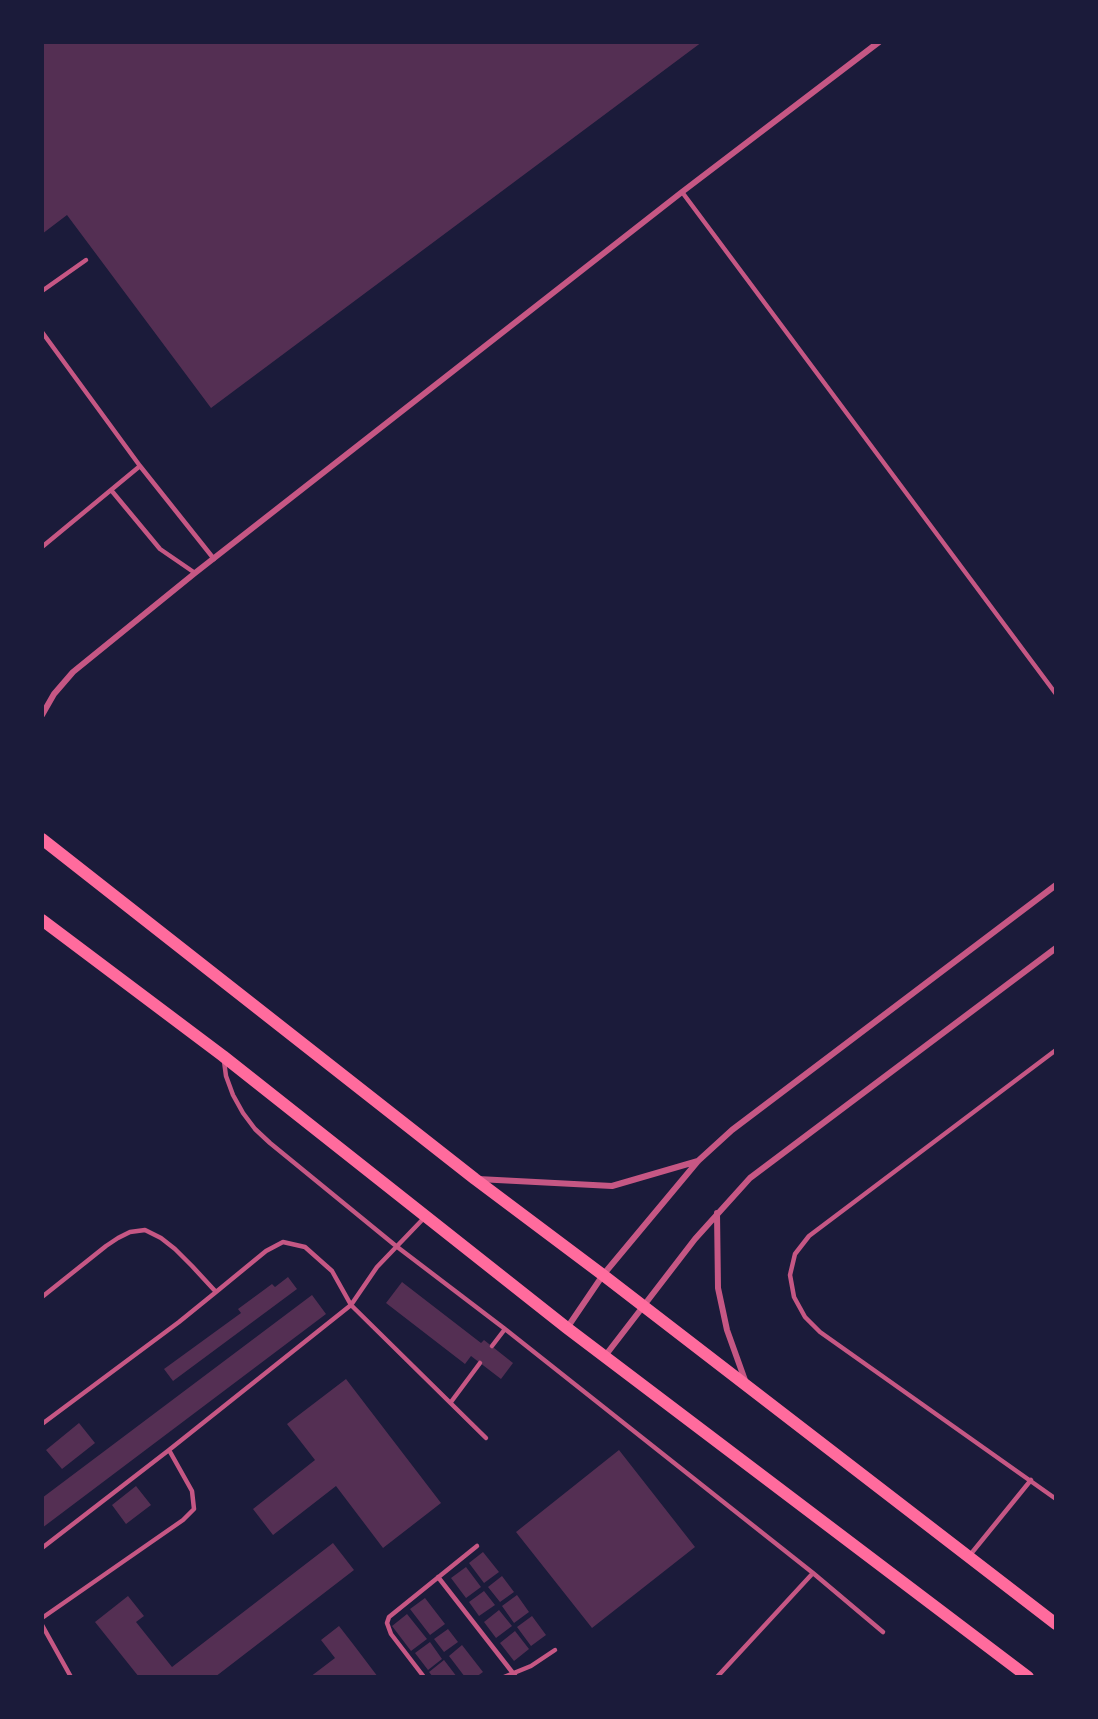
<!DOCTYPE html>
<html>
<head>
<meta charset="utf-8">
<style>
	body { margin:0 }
	#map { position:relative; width:1098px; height:1719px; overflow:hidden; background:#1b1b3a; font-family:Merriweather,serif }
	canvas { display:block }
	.frame { position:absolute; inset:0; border:44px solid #1b1b3a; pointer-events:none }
</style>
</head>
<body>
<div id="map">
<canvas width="1098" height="1719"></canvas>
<div class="frame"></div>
</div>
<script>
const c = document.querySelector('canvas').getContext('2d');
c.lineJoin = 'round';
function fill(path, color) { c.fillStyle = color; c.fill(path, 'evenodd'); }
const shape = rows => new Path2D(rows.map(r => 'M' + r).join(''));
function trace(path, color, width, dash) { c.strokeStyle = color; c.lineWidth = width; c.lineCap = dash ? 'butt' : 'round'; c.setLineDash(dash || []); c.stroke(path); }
fill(shape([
	[42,42,702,42,211,408,67,215,42,234],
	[288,1277,297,1289,173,1381,164,1369,241,1313,238,1309,272,1284,275,1287],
	[402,1282,481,1343,484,1340,513,1363,501,1379,471,1356,465,1364,386,1303],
	[312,1295,326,1314,42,1528,42,1498],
	[346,1379,441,1503,383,1548,336,1486,273,1535,253,1509,315,1460,287,1424],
	[79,1423,95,1443,62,1469,46,1450],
	[619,1450,695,1547,592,1628,516,1532],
	[136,1486,151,1505,126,1524,112,1505],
	[333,1543,354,1570,215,1677,139,1677,95,1622,128,1596,144,1616,136,1622,172,1667],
	[483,1552,499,1572,484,1583,469,1563],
	[466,1567,481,1587,466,1598,451,1578],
	[502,1576,514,1592,500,1602,488,1587],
	[484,1591,495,1605,479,1616,469,1602],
	[517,1595,529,1612,514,1623,502,1606],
	[425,1598,445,1624,430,1635,410,1609],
	[499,1610,512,1626,496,1638,484,1622],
	[407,1614,427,1639,411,1651,392,1626],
	[532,1616,546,1635,531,1646,517,1627],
	[339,1626,353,1644,378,1677,310,1677,335,1658,321,1640],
	[448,1629,458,1642,444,1652,434,1639],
	[515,1631,529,1649,514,1661,500,1643],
	[430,1642,442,1659,428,1670,415,1653],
	[462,1645,483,1672,476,1677,465,1677,449,1656],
	[444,1660,457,1677,433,1677,429,1672]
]), '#542f53');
trace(shape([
	[682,192,1056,694],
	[42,291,86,260],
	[42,332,140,466,214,559],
	[111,490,160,549,195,573],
	[42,547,140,466],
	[1056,1050,809,1236,795,1254,790,1275,794,1297,805,1317,820,1332,1056,1499],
	[224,1061,226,1076,233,1095,243,1113,255,1129,270,1143,396,1246,505,1329,813,1573,883,1632],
	[216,1292,266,1251,283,1242,305,1247,332,1271,351,1305,486,1438],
	[42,1297,106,1246,118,1238,130,1232,145,1230,161,1238,175,1249,192,1266,216,1292,179,1322,42,1424],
	[492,1346,505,1329],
	[451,1402,480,1363],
	[42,1548,169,1450,351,1305,377,1267,424,1218],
	[970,1555,1031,1480],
	[438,1577,516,1677],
	[42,1618,183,1520,194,1509,192,1491,169,1450],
	[42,1625,71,1677],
	[424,1677,391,1634,387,1623,389,1617,477,1546],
	[504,1677,531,1666,555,1650],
	[717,1677,813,1573]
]), '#c65784', 4.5);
trace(shape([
	[42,715,54,694,73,672,195,573,682,192,879,42],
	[478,1179,612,1186,698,1161],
	[717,1213,718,1288,727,1330,746,1383],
	[567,1328,603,1275,698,1161,732,1130,1056,885],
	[605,1356,695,1239,750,1178,1056,948]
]), '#c65784', 6);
trace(shape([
	[42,839,475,1179,603,1275,1056,1624],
	[42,920,223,1056,567,1328,1028,1677]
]), '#ff6b9d', 12);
</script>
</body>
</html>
